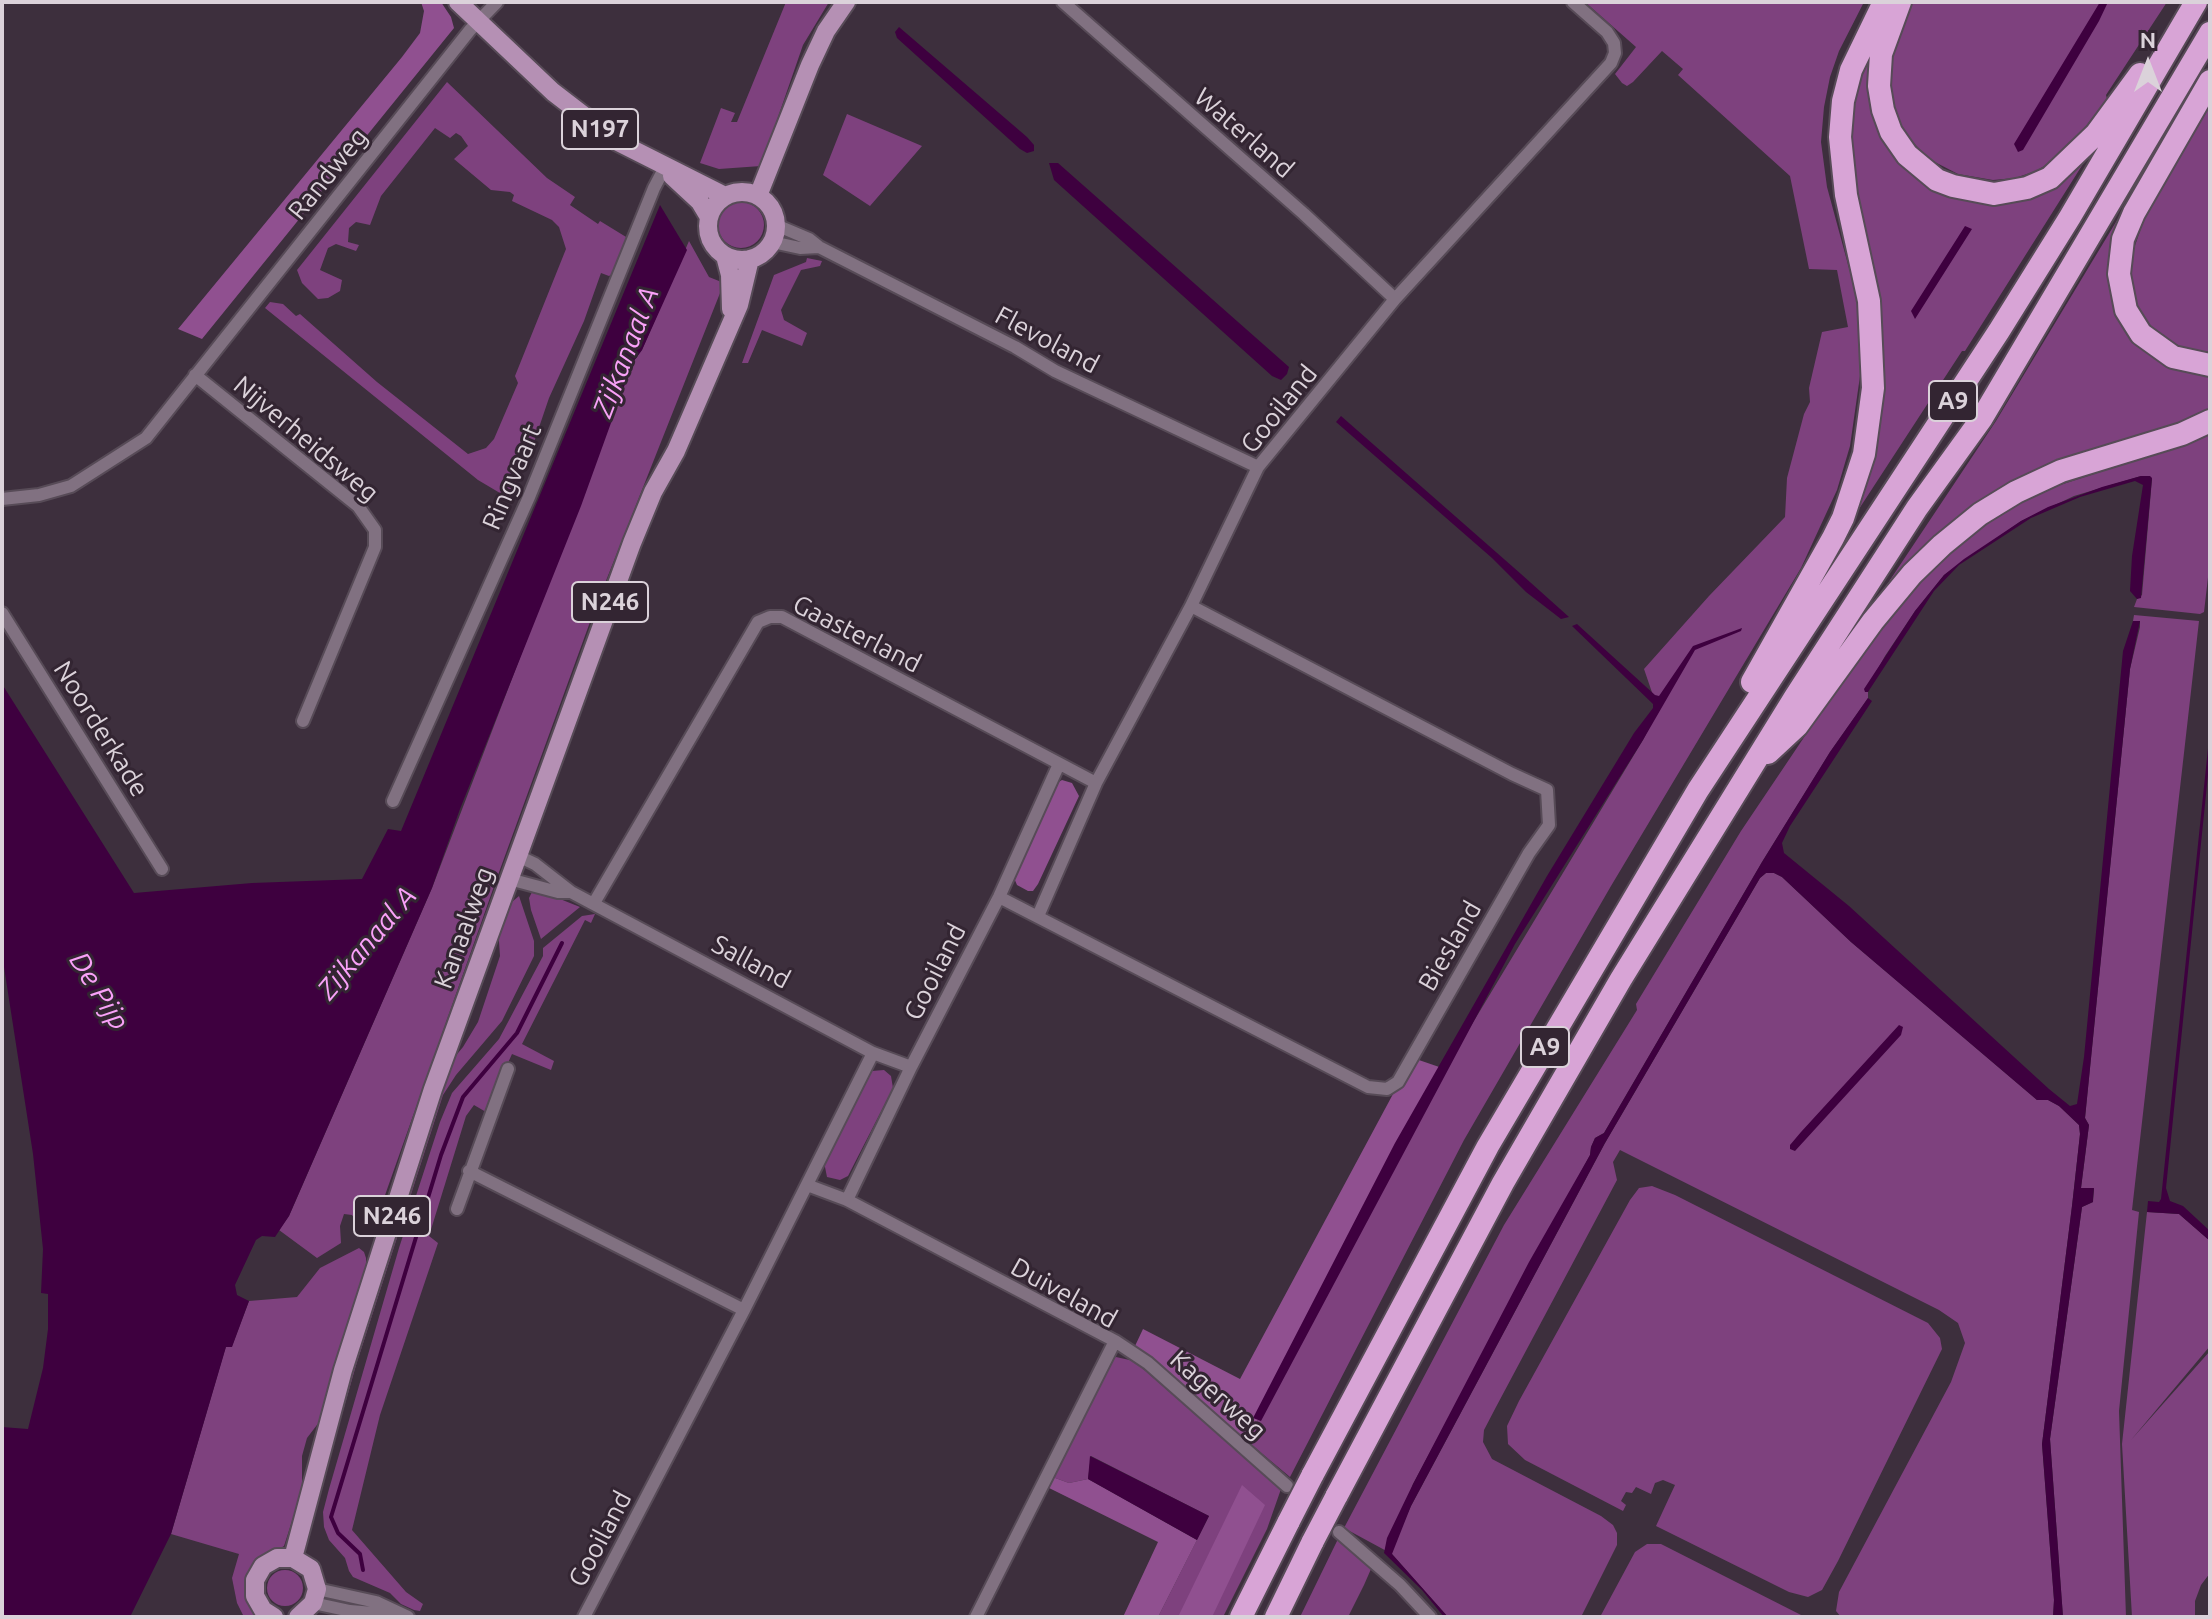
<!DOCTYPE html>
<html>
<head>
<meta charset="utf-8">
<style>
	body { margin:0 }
	#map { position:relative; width:2212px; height:1619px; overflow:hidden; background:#3d2f3d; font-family:Ubuntu,sans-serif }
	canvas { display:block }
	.frame { position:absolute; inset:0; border:4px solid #dbd2da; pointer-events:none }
	.north { position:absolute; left:2108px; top:24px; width:80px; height:80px; -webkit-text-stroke:6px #332532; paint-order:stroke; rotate:0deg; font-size:22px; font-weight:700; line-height:32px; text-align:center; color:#dbd2da }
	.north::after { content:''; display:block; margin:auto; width:28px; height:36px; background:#dbd2da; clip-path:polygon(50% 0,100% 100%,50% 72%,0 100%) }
</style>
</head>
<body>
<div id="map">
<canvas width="2212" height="1619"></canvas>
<div class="frame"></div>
<div class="north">N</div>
</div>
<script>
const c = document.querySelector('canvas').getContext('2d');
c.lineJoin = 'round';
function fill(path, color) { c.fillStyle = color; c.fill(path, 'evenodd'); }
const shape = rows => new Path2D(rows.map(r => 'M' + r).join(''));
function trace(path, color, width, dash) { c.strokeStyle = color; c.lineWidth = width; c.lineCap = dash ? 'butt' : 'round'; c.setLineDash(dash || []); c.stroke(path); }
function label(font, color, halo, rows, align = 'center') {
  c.font = font + ' Ubuntu,sans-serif'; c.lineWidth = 6; c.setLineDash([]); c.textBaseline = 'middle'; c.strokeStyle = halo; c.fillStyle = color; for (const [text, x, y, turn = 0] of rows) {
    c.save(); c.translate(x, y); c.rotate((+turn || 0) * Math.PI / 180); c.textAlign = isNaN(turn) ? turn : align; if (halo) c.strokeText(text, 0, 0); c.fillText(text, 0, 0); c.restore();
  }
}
fill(shape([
	[786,2,829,2,803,45,761,166,719,169,700,163,721,108,735,113,731,122,737,122],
	[1585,2,1864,2,1839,51,1830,77,1824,107,1821,142,1827,187,1856,294,1860,320,1860,376,1850,446,1837,490,1801,568,1611,886,1464,1140,1290,1477,1247,1441,1363,1217,1445,1069,1643,740,1658,710,1644,669,1709,596,1785,517,1787,478,1804,414,1810,402,1809,388,1822,332,1848,327,1837,270,1809,269,1790,176,1678,75,1683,69,1662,51,1633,82,1627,86,1622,83,1615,74,1636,47],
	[1911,2,2167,2,2106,95,2107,99,2076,139,2054,160,2036,171,2015,178,1993,180,1958,174,1929,159,1908,137,1896,117,1890,83,1890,64,1895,40],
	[1872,33,1881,123,1971,197,2088,156,1965,351,1962,351,1842,535,1882,373,1881,320,1877,320,1845,124],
	[447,82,547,178,575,197,570,205,598,224,600,221,631,240,614,273,609,276,601,273,584,321,549,398,532,448,528,448,511,495,505,496,478,480,265,308,270,302,283,304,296,316,300,314,377,382,468,454,486,448,494,439,518,383,515,376,566,249,559,227,552,220,512,201,514,195,510,192,491,190,454,159,468,146,461,136,456,133,450,138,435,128,381,196,370,225,356,222,349,228,348,242,359,245,356,251,336,244,328,248,320,270,342,280,340,291,328,298,318,299,302,283,297,270],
	[2210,104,2210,352,2192,351,2179,346,2152,327,2140,312,2133,297,2130,272,2131,257,2146,214],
	[847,114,922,146,870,206,823,175],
	'718 225a23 23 0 1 1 46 0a23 23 0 1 1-46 0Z',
	[2122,212,2128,216,2127,321,2210,370,2210,413,2016,485,1862,622,1996,421],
	[689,241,709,277,724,283,594,611,498,875,384,1198,374,1234,361,1228,352,1215,344,1214,340,1226,341,1243,317,1258,279,1230,289,1216,432,888,633,362,642,350],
	[807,258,822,261,820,266,801,270,781,310,784,320,807,333,802,346,762,330,748,363,742,363,774,275,806,262],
	[2210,434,2210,560,2204,612,2200,614,2134,607,2137,599,2142,595,2152,479,2141,476,2074,496,2021,521,1944,575,1915,611,1885,656,1865,692,1868,692,1868,698,1830,752,1762,862,1604,1133,1595,1138,1591,1147,1590,1155,1413,1484,1391,1550,1411,1506,1605,1143,1760,878,1766,873,1774,873,1782,877,1851,942,2037,1100,2048,1100,2059,1106,2079,1125,2080,1134,2072,1206,2042,1444,2054,1600,2053,1617,1841,1617,1836,1611,1839,1592,1951,1382,1965,1343,1958,1323,1939,1310,1620,1150,1613,1162,1617,1180,1496,1407,1484,1430,1483,1442,1492,1459,1601,1516,1613,1525,1617,1533,1617,1545,1581,1617,1448,1617,1392,1554,1344,1528,1504,1225,1637,1010,1636,1004,1741,831,1856,660,1925,572,1984,522,2056,482,2060,485,2159,453],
	[2134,615,2199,621,2132,1210,2139,1212,2119,1411,2126,1617,2063,1617,2050,1439,2082,1207,2093,1202,2094,1189,2081,1188,2089,1125,2085,1118,2130,669,2140,627,2140,621,2133,621],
	[532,892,545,893,580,907,541,939,531,910,529,898],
	[519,896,534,941,534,956,502,1021,456,1075,443,1095,357,1362,322,1484,321,1470,448,1065,463,1047,478,1022,500,956,498,927,506,907],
	[595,914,591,923,585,920,522,1044,554,1061,551,1070,512,1054,486,1112,474,1105,466,1116,429,1236,438,1243,380,1415,352,1530,406,1592,423,1604,420,1611,414,1610,401,1604,390,1593,353,1577,349,1571,345,1558,329,1540,324,1527,323,1512,329,1489,399,1248,440,1122,452,1093,499,1039,543,956,543,948,582,916],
	[884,1070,891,1076,893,1088,848,1176,840,1180,827,1177,824,1162,867,1075,872,1071],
	[1652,1186,1675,1195,1928,1323,1940,1338,1942,1349,1838,1561,1822,1590,1808,1597,1789,1592,1656,1526,1675,1485,1663,1480,1655,1483,1651,1494,1636,1487,1632,1493,1626,1492,1621,1501,1626,1505,1623,1511,1525,1460,1508,1444,1507,1426,1519,1401,1630,1200,1639,1188],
	[2147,1212,2179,1214,2210,1241,2210,1346,2131,1440,2210,1351,2210,1573,2201,1585,2195,1601,2195,1617,2132,1617,2122,1444],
	[359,1248,364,1252,366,1258,366,1271,320,1421,307,1438,302,1456,302,1490,284,1546,257,1562,261,1617,244,1617,237,1603,232,1578,239,1554,171,1534,226,1346,232,1346,249,1301,297,1297,320,1268],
	[1116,1357,1134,1361,1281,1489,1267,1529,1223,1617,1158,1617,1209,1516,1091,1456,1088,1479,1069,1483,1047,1475,1107,1360],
	[1338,1539,1371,1569,1364,1585,1348,1617,1300,1617],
	[1647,1544,1661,1544,1805,1617,1600,1617,1635,1552],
	'267 1588a18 18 0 1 1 36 0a18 18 0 1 1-36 0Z'
]), '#7e417e');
fill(shape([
	[421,2,441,2,451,17,454,28,202,339,178,329,402,57,420,33,424,11],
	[1062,780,1072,783,1079,796,1038,884,1033,891,1028,891,1017,885,1012,873,1057,783],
	[1416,1059,1445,1069,1363,1217,1247,1441,1135,1346,1143,1329,1240,1379,1400,1081],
	[1047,1475,1069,1483,1088,1479,1197,1540,1158,1617,1123,1617,1158,1542,1043,1485],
	[1242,1485,1265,1505,1212,1617,1178,1617]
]), '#905090');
fill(shape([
	[2100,2,2108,2,2099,21,2023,150,2018,152,2014,144],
	[899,27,1027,137,1034,145,1034,151,1027,153,1020,149,897,38,895,32],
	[1049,163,1058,163,1289,367,1287,374,1281,380,1272,376,1054,180],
	[660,205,687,250,642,350,633,362,581,506,460,809,432,888,289,1216,275,1237,262,1236,256,1240,235,1285,237,1295,249,1301,232,1347,226,1347,171,1534,130,1617,2,1617,2,1427,28,1429,43,1368,48,1329,48,1294,41,1293,43,1249,33,1154,2,954,2,684,134,893,252,883,362,879,388,829,401,831],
	[1965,226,1972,229,1915,319,1911,311],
	[1341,416,1521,574,1569,617,1561,619,1526,592,1492,558,1336,422],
	[2141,476,2150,476,2152,478,2141,598,2137,599,2130,591,2132,556,2143,485,2135,481,2080,497,2031,518,1959,565,1934,591,1868,692,1865,692,1864,689,1915,611,1944,575,1964,559,2021,521,2048,507,2102,487],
	[2133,621,2140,621,2130,669,2085,1118,2089,1125,2081,1188,2094,1188,2093,1199,2093,1202,2082,1207,2050,1439,2063,1617,2053,1617,2054,1600,2042,1444,2072,1206,2080,1134,2079,1125,2059,1106,2048,1100,2037,1100,1851,942,1782,877,1774,873,1766,873,1760,878,1605,1143,1411,1506,1392,1554,1448,1617,1444,1617,1422,1590,1384,1553,1387,1538,1413,1484,1529,1262,1590,1155,1591,1147,1595,1138,1604,1133,1762,862,1830,752,1868,698,1872,701,1790,826,1782,843,1784,853,1849,906,2049,1089,2070,1106,2077,1104,2084,1057,2123,651],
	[1577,624,1655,695,1659,696,1693,646,1742,628,1741,631,1695,650,1643,740,1515,944,1261,1421,1253,1418,1395,1143,1547,876,1634,733,1653,708,1653,704,1572,626],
	[2210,729,2210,755,2166,1188,2170,1201,2183,1206,2210,1231,2210,1241,2179,1214,2147,1212,2148,1201,2159,1202,2161,1199],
	[1899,1025,1903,1027,1901,1035,1795,1151,1790,1149,1790,1145,1801,1132],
	[1090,1456,1209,1516,1197,1540,1088,1479]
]), '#3e003f');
trace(shape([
	[363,1570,360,1554,338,1533,331,1517,441,1155,463,1097,517,1033,562,943]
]), '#3e003f', 4);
const street = shape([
	[1063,2,1304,214,1395,299],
	[776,225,809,239,819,247,1015,347,1055,371,1258,467],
	[772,242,800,248,819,247],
	[195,375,358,506,375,530,375,547,303,721],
	[2,499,39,495,71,486,146,438,470,30,497,2],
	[2,613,162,869],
	[393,801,529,497,654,188,665,167],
	[518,856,535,864,571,892,873,1053,911,1067],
	[509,879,558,892,571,892],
	[999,897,1368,1087,1387,1089,1398,1082,1529,853,1549,825,1547,790,1512,774,1191,606],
	[594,903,758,622,770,617,782,617,1096,783],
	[1038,916,1096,783,1191,606,1258,467,1395,299,1611,63,1615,53,1614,43,1607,32,1573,2],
	[469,1171,744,1310],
	[807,1185,847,1200,1115,1341,976,1617],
	[847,1200,911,1067,999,897,1059,764],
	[457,1209,508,1069],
	[1115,1341,1148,1363,1287,1486],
	[1339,1532,1400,1585,1430,1617],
	[317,1589,376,1602,408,1617],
	[313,1603,350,1611,396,1615],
	[584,1617,744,1310,873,1053]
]);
const primary = shape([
	[458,2,553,92,618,142,725,196],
	[672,176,700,202,709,217],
	'708 226a34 34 0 1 1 68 0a34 34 0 1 1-68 0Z',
	[758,196,810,65,826,31,846,2],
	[725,256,730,275,731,309],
	[293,1558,343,1370,433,1089,632,543,653,492,676,451,739,305,750,259],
	[274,1617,263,1610,255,1596,255,1580,263,1566,277,1558,293,1558,311,1569,317,1589,313,1603,298,1617]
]);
const highway = shape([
	[1900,2,1881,54,1879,86,1883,110,1891,132,1907,155,1937,180,1953,186,1994,194,2027,188,2050,178,2096,134,2140,74],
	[2210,81,2134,213,2123,239,2119,274,2126,310,2141,334,2173,357,2210,365],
	[1752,682,1833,538,1843,518,1864,454,1873,388,1869,301,1846,195,1840,137,1843,101,1851,70,1884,2],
	[1768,753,1797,726,1873,621,1912,574,1942,545,1980,514,2016,492,2061,471,2182,434,2210,421],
	[1312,1476,1488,1146,1698,790,1999,331,2070,217,2196,2],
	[1336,1497,1503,1183,1621,979,1795,697,1917,508,1982,418,2210,33],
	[1241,1617,1289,1521],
	[1276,1617,1313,1541]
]);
trace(street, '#574b57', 16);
trace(primary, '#574b57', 22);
trace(highway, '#574b57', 26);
trace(street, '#817181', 12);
trace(primary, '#b590b4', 18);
trace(highway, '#d8a4d6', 22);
const highwayBridge = shape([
	[1289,1521,1312,1476],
	[1313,1541,1336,1497]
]);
trace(highwayBridge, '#574b57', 26, []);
trace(highwayBridge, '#d8a4d6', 22);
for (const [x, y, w] of [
	[600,129,76],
	[1953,401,48],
	[610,602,76],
	[1545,1047,48],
	[392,1216,76]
]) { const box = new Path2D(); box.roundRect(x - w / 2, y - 20, w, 40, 6); c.fillStyle = '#332532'; c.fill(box); trace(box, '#dbd2da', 2); }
label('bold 24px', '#dbd2da', null, [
	["N197",600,129],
	["A9",1953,401],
	["N246",610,602],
	["A9",1545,1047],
	["N246",392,1216]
]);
label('26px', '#dbd2da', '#332532', [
	["Waterland",1244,133,41],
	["Randweg",328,174,-51],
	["Flevoland",1047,340,28],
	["Gooiland",1279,409,-51],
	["Nijverheidsweg",306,439,40],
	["Ringvaart",512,477,-67],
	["Gaasterland",857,634,27],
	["Noorderkade",101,729,58],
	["Kanaalweg",464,928,-70],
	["Biesland",1450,946,-60],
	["Salland",751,962,28],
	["Gooiland",935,972,-63],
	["Duiveland",1064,1293,29],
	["Kagerweg",1218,1395,42],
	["Gooiland",600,1539,-62]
]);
label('italic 28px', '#f9a1f8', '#332532', [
	["Zijkanaal A",626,352,-69],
	["Zijkanaal A",367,943,-50],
	["De Pijp",99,991,58]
]);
</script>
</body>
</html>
